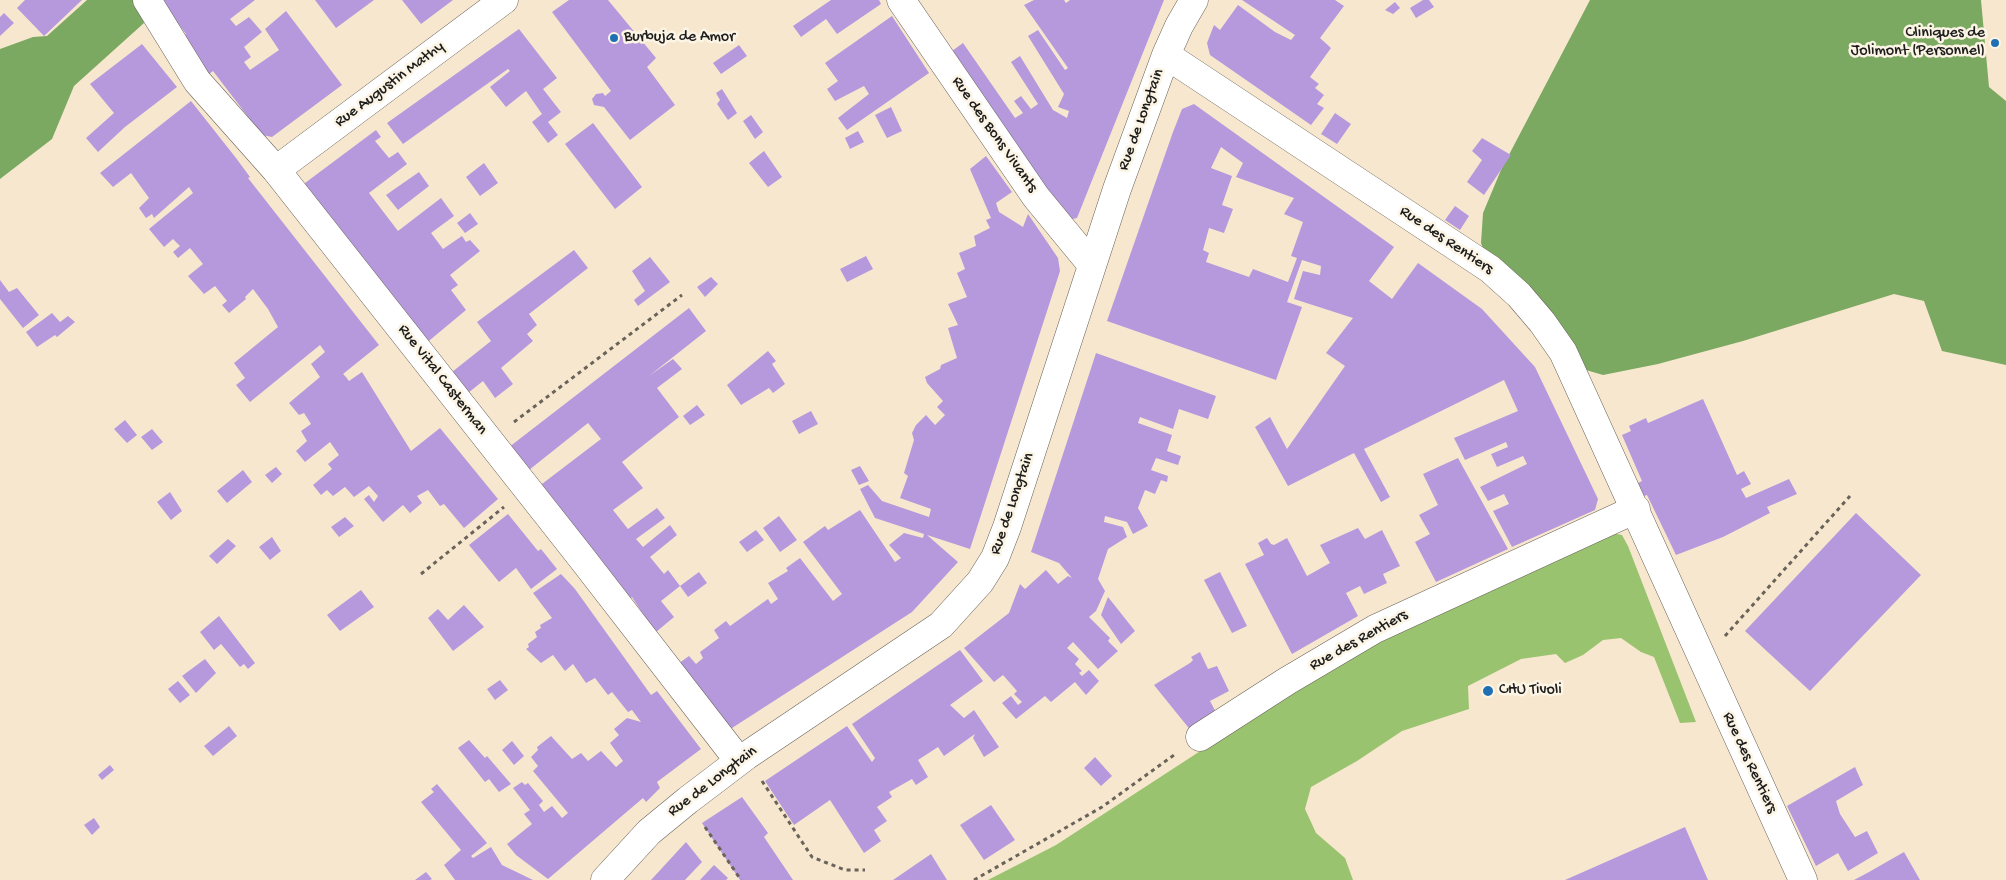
<!DOCTYPE html>
<html>
<head>
<meta charset="utf-8">
<style>
	body { margin:0 }
	canvas { display:block; background:#f7e7ce }
</style>
</head>
<body>
<canvas width="2006" height="880"></canvas>
<script>
const c = document.querySelector('canvas').getContext('2d');
c.lineJoin = 'round';
function fill(path, color) { c.fillStyle = color; c.fill(path, 'evenodd'); }
const shape = rows => new Path2D(rows.map(r => 'M' + r).join(''));
function trace(path, color, width, dash) { c.strokeStyle = color; c.lineWidth = width; c.lineCap = dash ? 'butt' : 'round'; c.setLineDash(dash || []); c.stroke(path); }
function label(font, color, halo, rows, align = 'center') {
  c.font = font + ' "Gochi Hand",sans-serif'; c.lineWidth = 5; c.setLineDash([]); c.textBaseline = 'middle'; c.strokeStyle = halo; c.fillStyle = color; for (const [text, x, y, turn = 0] of rows) {
    c.save(); c.translate(x, y); c.rotate((+turn || 0) * Math.PI / 180); c.textAlign = isNaN(turn) ? turn : align; if (halo) c.strokeText(text, 0, 0); c.fillText(text, 0, 0); c.restore();
  }
}
fill(shape([
	[1607,532,1622,535,1628,546,1696,722,1680,723,1654,657,1641,652,1621,638,1603,640,1583,655,1565,663,1556,654,1521,659,1468,686,1469,709,1402,731,1357,761,1311,787,1305,809,1316,833,1345,858,1353,880,988,880,1056,845,1340,660]
]), '#9ac36f');
fill(shape([
	[87,0,137,0,144,23,74,86,52,139,0,179,0,49,33,37,47,36],
	[1590,0,1981,0,1989,87,2006,101,2006,365,1942,351,1924,301,1894,294,1743,341,1658,364,1603,375,1569,365,1490,269,1481,243,1483,213,1501,170]
]), '#7ba962');
fill(shape([
	[25,0,82,0,44,36,17,8],
	[160,0,255,0,230,19,236,26,249,17,262,32,244,47,251,57,244,62,250,70,279,50,265,29,286,11,342,85,272,137,262,135,213,71,203,79,174,41,186,34],
	[315,0,374,0,336,28],
	[402,0,453,0,421,24],
	[569,0,608,0,656,58,647,67,675,105,630,140,604,107,594,105,592,99,596,94,603,93,605,96,611,91,552,12],
	[831,0,879,0,881,4,837,34,826,19,801,37,793,26],
	[1034,0,1064,0,1066,3,1070,0,1164,0,1077,218,1068,220,952,51,963,43,1015,118,1023,113,1014,101,1021,96,1031,109,1038,104,1011,62,1020,56,1053,110,1067,118,1069,111,1058,107,1064,94,1028,36,1038,30,1065,70,1068,68,1024,5],
	[1242,0,1335,0,1344,6,1320,38,1331,48,1310,77,1319,84,1315,88,1324,95,1317,104,1324,108,1311,125,1210,55,1207,43,1214,25,1220,30,1238,5,1275,32,1291,40,1295,35],
	[1423,0,1429,0,1434,7,1416,18,1410,8],
	[1395,2,1400,8,1393,14,1385,10],
	[4,13,14,23,0,36,0,17],
	[892,16,929,73,847,130,838,118,869,94,864,86,835,101,827,89,838,81,825,63],
	[519,29,557,78,543,89,561,112,548,122,558,135,548,143,532,122,542,114,526,91,506,107,490,87,510,71,508,69,403,144,387,123],
	[142,44,177,87,125,127,98,152,86,138,114,113,90,84],
	[739,45,747,56,721,74,713,63],
	[722,89,737,113,728,120,717,104,720,100,716,93],
	[191,101,236,158,250,177,248,178,379,345,343,374,346,377,349,381,362,372,411,451,440,428,498,499,464,528,444,504,440,506,428,490,417,496,422,503,410,513,403,505,383,522,364,499,369,495,374,502,378,496,369,486,354,497,345,487,333,496,327,490,321,495,313,485,332,469,328,464,339,455,330,442,305,462,296,451,307,441,301,431,311,424,304,413,299,415,289,403,320,377,311,364,325,352,320,345,250,402,236,385,245,378,234,363,278,327,268,309,253,289,245,297,246,299,229,313,222,305,227,301,215,286,204,294,188,276,203,264,190,248,178,258,173,252,180,246,173,239,164,247,149,229,193,193,189,187,154,218,152,214,146,218,139,208,149,198,131,173,113,187,100,173],
	[1194,104,1394,247,1369,281,1392,299,1418,263,1482,309,1535,367,1598,499,1595,510,1512,547,1493,511,1509,504,1504,494,1488,501,1480,487,1527,464,1523,456,1497,467,1491,454,1508,447,1506,442,1465,460,1454,438,1518,411,1504,380,1364,449,1390,497,1381,502,1354,453,1288,486,1255,427,1270,417,1287,449,1345,366,1326,353,1353,318,1294,299,1303,271,1320,275,1321,266,1302,260,1287,302,1302,307,1276,380,1107,321,1173,132,1182,109],
	[1221,147,1243,163,1236,177,1294,198,1284,214,1303,222,1291,256,1297,258,1288,282,1253,269,1249,277,1206,262,1209,253,1203,250,1209,228,1224,233,1233,209,1222,205,1232,176,1211,168],
	[891,107,902,131,887,138,875,115],
	[1335,113,1351,124,1337,144,1321,134],
	[751,115,763,132,755,139,743,121],
	[593,123,642,187,615,209,565,144],
	[376,130,381,137,375,141,389,158,398,152,407,164,369,193,398,231,441,198,454,216,431,233,443,249,462,236,466,242,470,240,480,251,450,275,458,285,451,290,466,310,424,345,301,186],
	[858,131,864,142,850,149,845,138],
	[1482,138,1511,155,1484,195,1467,182,1482,160,1472,151],
	[764,151,782,177,768,187,749,163],
	[986,156,1012,192,996,203,999,212,1023,227,1028,214,1058,258,1060,271,970,549,927,535,958,562,912,612,732,728,723,728,675,666,689,656,696,664,703,658,700,652,719,638,714,630,726,621,730,626,768,599,771,604,778,599,768,583,788,571,786,568,800,558,833,601,842,594,803,542,825,526,828,530,860,510,895,562,901,558,889,545,904,533,923,538,924,534,875,518,860,489,868,485,882,501,929,517,931,509,900,498,908,476,904,473,914,440,912,433,916,425,926,415,935,425,945,415,937,407,943,401,927,383,925,377,940,369,941,365,957,358,948,328,958,325,948,304,967,297,957,273,965,269,959,253,976,246,974,236,990,228,986,220,991,218,970,169],
	[484,163,498,183,480,196,466,177],
	[419,172,429,186,398,210,386,195],
	[1455,206,1469,216,1460,230,1445,220],
	[470,213,478,224,465,233,457,223],
	[574,250,588,268,529,314,537,325,527,334,533,341,501,368,513,384,495,398,483,381,463,397,447,376,491,341,477,322],
	[866,256,873,269,847,282,840,269],
	[650,257,670,282,638,306,634,300,645,291,632,271],
	[711,277,718,284,705,297,697,287],
	[0,280,9,292,17,288,39,315,23,328,0,299],
	[689,308,706,331,649,376,673,359,682,369,657,388,679,417,622,462,643,488,613,510,628,529,657,508,665,518,636,539,643,547,670,525,677,535,650,557,664,574,668,570,680,586,661,601,674,617,650,637,643,614,632,597,624,602,538,487,601,439,588,423,524,474,504,451],
	[52,313,60,322,68,316,75,322,57,337,55,335,37,347,26,332],
	[768,351,776,361,772,364,785,384,773,393,769,388,741,405,727,385],
	[1096,353,1216,396,1208,419,1179,409,1173,429,1140,417,1138,423,1172,435,1167,451,1181,456,1178,465,1156,458,1151,470,1168,476,1167,482,1161,480,1155,494,1145,490,1138,508,1148,526,1133,534,1127,522,1105,516,1104,522,1123,527,1127,537,1108,549,1098,579,1105,591,1096,611,1089,617,1110,638,1108,641,1118,651,1098,669,1073,642,1067,648,1079,659,1075,664,1082,671,1079,673,1082,676,1089,670,1099,681,1086,695,1075,682,1051,702,1045,696,1016,719,1002,703,1011,696,1018,705,1022,702,1014,694,1017,691,1003,675,994,682,964,648,1009,613,1020,584,1025,589,1046,570,1058,584,1068,576,1072,578,1059,563,1031,552],
	[1703,399,1737,475,1744,471,1751,484,1741,489,1746,498,1789,479,1797,494,1767,507,1770,513,1723,537,1676,555,1647,495,1644,496,1638,483,1642,481,1622,435,1631,431,1629,426,1646,418,1648,423],
	[697,405,705,415,690,425,683,416],
	[811,411,818,424,799,434,792,421],
	[125,420,137,435,127,443,114,429],
	[152,429,163,442,152,450,141,437],
	[1458,458,1508,549,1436,582,1415,542,1430,534,1419,515,1438,505,1423,474],
	[860,466,869,481,859,485,851,470],
	[276,467,282,474,272,483,265,475],
	[243,470,252,482,227,503,217,491],
	[170,492,182,511,171,520,157,502],
	[1856,513,1921,575,1810,691,1745,631],
	[508,514,538,551,541,549,557,569,531,589,516,568,499,582,469,545],
	[779,516,797,540,780,552,763,528],
	[345,517,354,526,339,537,331,527],
	[1358,528,1365,539,1382,530,1400,566,1383,574,1387,583,1364,594,1360,586,1346,593,1358,616,1292,654,1245,564,1264,555,1258,543,1267,538,1271,544,1274,545,1287,538,1307,576,1330,563,1320,545],
	[756,530,764,540,747,552,739,542],
	[272,537,281,551,270,560,259,547],
	[228,539,236,546,217,564,209,556],
	[699,572,707,583,688,597,680,586],
	[1220,572,1247,626,1232,633,1204,580],
	[561,574,575,589,651,695,657,691,701,749,657,782,660,788,646,802,643,798,548,879,516,855,507,844,532,824,524,814,530,810,513,788,522,782,525,785,528,783,543,801,539,805,544,812,552,806,562,818,568,813,533,771,538,766,531,757,538,750,537,747,551,736,572,759,581,753,588,761,601,751,616,767,623,761,610,743,619,735,614,729,627,718,641,722,632,710,628,712,612,692,608,695,595,678,586,683,573,664,565,671,553,655,541,663,526,649,529,647,528,644,537,637,535,632,541,628,540,625,552,618,533,593],
	[361,590,374,607,340,631,327,615],
	[1108,597,1135,631,1121,644,1101,615],
	[464,605,484,627,453,651,428,618,438,609,448,620],
	[219,616,255,663,248,669,244,664,240,667,221,644,214,650,200,632],
	[960,650,983,681,950,705,964,718,974,710,999,747,984,757,973,738,975,734,944,756,938,747,918,760,928,777,916,785,912,779,889,792,892,797,877,807,887,821,874,830,881,841,864,853,830,800,794,825,765,781,847,726,872,762,875,758,852,724],
	[1200,652,1208,669,1217,666,1229,691,1210,701,1218,716,1192,732,1154,685,1190,663,1193,660,1191,657],
	[205,659,216,673,196,693,182,676],
	[500,680,508,690,495,700,487,689],
	[178,681,190,695,180,703,168,689],
	[229,726,237,736,213,756,204,746],
	[469,740,485,758,487,756,511,784,499,792,489,779,485,782,458,748],
	[512,741,524,756,514,765,502,750],
	[1095,757,1112,776,1101,786,1084,768],
	[110,765,114,770,102,780,98,775],
	[1855,767,1863,785,1836,801,1840,814,1855,837,1867,831,1878,853,1848,871,1838,853,1816,866,1787,806],
	[437,784,487,843,471,856,473,858,491,847,502,865,533,880,455,880,444,865,461,850,421,802,434,792,431,789],
	[742,797,768,833,764,837,793,880,740,880,702,823],
	[991,805,1015,840,984,860,960,825],
	[94,818,100,827,92,835,84,825],
	[1685,827,1708,880,1565,880,1651,842],
	[686,842,702,862,685,880,651,880],
	[1904,852,1920,880,1854,880,1869,872],
	[931,854,947,880,893,880],
	[714,865,728,878,726,880,700,880],
	[426,872,432,879,430,880,415,880]
]), '#b699dd');
const minor = shape([
	[147,0,197,81,276,170,581,557,739,761],
	[901,0,1036,197,1092,265],
	[1166,55,1490,269,1519,295,1542,322,1563,352,1569,365,1803,880],
	[276,170,504,0],
	[1200,737,1287,681,1375,629,1636,509],
	[605,880,649,832,688,800,746,756,941,625,980,582,995,558,1007,527,1117,189,1166,55,1179,26,1194,0]
]);
trace(minor, '#69635a', 29);
trace(shape([
	[514,422,682,295],
	[421,574,504,507],
	[1725,636,1850,496],
	[762,781,812,857,845,870,865,870],
	[705,827,741,880],
	[974,880,1102,807,1174,755]
]), '#69635a', 3, [4, 4]);
trace(minor, '#fff', 28);
for (const [x, y, r, color] of [
	[614,38,5,"#1f6fb2"],
	[1995,43,5,"#1f6fb2"],
	[1488,691,6,"#1f6fb2"]
]) { const dot = new Path2D(); dot.arc(x, y, r, 0, 2 * Math.PI); c.fillStyle = color; c.fill(dot); trace(dot, '#fcf5e5', 2); }
label('16px', '#1c1c1c', '#fcf5e5', [
	["Cliniques de",1985,34,"right"],
	["Jolimont (Personnel)",1985,52,"right"],
	["Burbuja de Amor",624,38],
	["CHU Tivoli",1499,691]
], 'left');
label('16px', '#1c1c1c', '#fcf5e5', [
	["Rue Augustin Mathy",390,85,-37],
	["Rue de Longtain",1142,120,-70],
	["Rue des Bons Vivants",994,135,55],
	["Rue des Rentiers",1446,241,34],
	["Rue Vital Casterman",442,380,52],
	["Rue de Longtain",1013,504,-71],
	["Rue des Rentiers",1359,641,-29],
	["Rue des Rentiers",1749,763,65],
	["Rue de Longtain",713,782,-37]
]);
</script>
</body>
</html>
